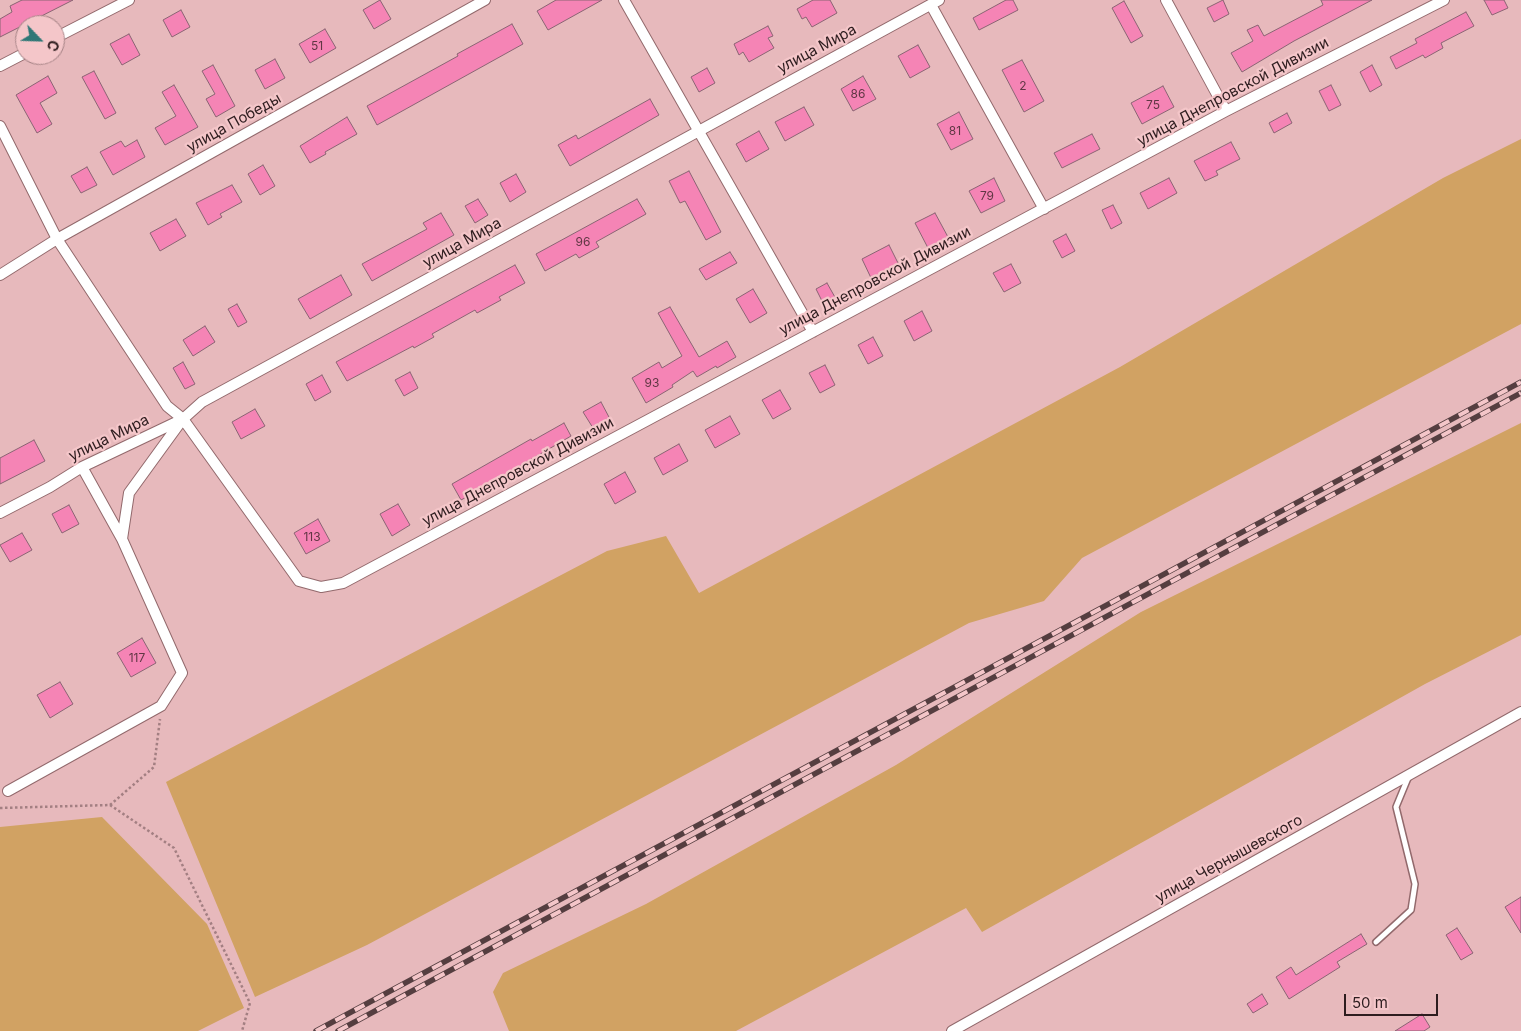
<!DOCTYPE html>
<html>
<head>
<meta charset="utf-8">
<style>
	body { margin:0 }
	#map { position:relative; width:1521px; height:1031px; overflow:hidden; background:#e7b9bc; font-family:Inter,sans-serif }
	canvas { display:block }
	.north { position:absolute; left:15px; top:15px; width:50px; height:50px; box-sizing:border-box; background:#f4c6c9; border:1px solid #a58285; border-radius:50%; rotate:114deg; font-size:14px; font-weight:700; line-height:20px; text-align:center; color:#2e1d1f }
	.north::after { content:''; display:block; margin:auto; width:18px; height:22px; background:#2e7776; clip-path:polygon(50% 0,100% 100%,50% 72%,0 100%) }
	.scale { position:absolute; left:1344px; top:994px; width:94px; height:22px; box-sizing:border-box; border:2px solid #2e1d1f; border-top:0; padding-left:6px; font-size:15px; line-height:18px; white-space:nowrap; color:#2e1d1f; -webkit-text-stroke:4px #f4c6c9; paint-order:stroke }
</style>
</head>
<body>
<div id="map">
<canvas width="1521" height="1031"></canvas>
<div class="north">С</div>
<div class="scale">50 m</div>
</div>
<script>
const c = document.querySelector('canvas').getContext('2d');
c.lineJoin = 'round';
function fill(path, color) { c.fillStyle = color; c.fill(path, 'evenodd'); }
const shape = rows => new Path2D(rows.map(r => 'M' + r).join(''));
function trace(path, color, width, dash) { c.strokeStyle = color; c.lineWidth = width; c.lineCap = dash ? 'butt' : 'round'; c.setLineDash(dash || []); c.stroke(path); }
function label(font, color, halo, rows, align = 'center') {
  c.font = font + ' Inter,sans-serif'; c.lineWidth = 4.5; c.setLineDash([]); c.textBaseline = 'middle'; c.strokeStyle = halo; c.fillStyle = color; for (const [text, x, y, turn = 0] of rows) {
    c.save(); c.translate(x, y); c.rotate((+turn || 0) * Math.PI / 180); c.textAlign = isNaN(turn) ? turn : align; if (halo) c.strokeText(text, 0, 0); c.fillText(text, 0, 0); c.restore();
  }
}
fill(shape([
	[1521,139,1521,324,1082,558,1044,601,969,623,367,945,255,997,166,782,607,551,666,536,699,593,1120,367,1443,178],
	[1521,423,1521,635,1425,684,982,932,966,908,736,1031,509,1031,493,992,503,973,646,904,896,765,1141,612],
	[102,817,207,924,244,1008,198,1031,0,1031,0,827]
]), '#d1a263');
const building = shape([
	[22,0,73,0,0,37,0,19,12,12,10,6,22,0],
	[380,0,391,19,374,29,363,10,380,0],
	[556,0,602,0,548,30,537,11,556,0],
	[813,0,830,0,837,13,812,27,806,17,802,19,797,9,813,0],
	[1006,0,1013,0,1018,10,979,30,973,18,1006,0],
	[1223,0,1229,14,1214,22,1207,8,1223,0],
	[1321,0,1372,0,1294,41,1242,72,1231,53,1253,41,1247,30,1258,25,1264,36,1323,5,1321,0],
	[1484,0,1504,0,1508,8,1492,15,1484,0],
	[1124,1,1143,36,1131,43,1112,8,1124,1],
	[181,10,190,27,172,37,163,20,181,10],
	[1466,12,1474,26,1441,43,1443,48,1425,58,1423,55,1396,69,1390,57,1417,43,1415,39,1466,12],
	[512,24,523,44,377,125,367,106,458,56,457,54,512,24],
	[768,26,773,36,768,38,774,48,749,62,743,52,739,55,734,44,768,26],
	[325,29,336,48,310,63,299,44,325,29],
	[129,34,140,55,122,65,110,44,129,34],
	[918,45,930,67,910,78,898,56,918,45],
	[275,59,285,78,265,89,255,70,275,59],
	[1022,60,1044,101,1024,112,1002,70,1022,60],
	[213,65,235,106,216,117,206,99,215,94,202,71,213,65],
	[1372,65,1382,85,1370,92,1360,72,1372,65],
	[707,68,715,83,699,92,691,77,707,68],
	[94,71,116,113,105,119,82,77,94,71],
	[48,76,57,93,40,103,52,124,37,133,16,95,48,76],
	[863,76,876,99,853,111,841,89,863,76],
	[174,85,198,127,165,145,155,128,176,116,162,92,174,85],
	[1331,85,1341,105,1329,111,1319,91,1331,85],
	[1163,86,1174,107,1142,124,1131,103,1163,86],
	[650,99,659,115,570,166,558,145,576,135,578,139,650,99],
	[804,107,814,125,785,141,775,122,804,107],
	[959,112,973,139,951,150,937,124,959,112],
	[1287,113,1292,123,1274,133,1269,123,1287,113],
	[347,117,357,134,325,152,326,154,310,163,300,146,347,117],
	[759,131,769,149,746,162,736,144,759,131],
	[1092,134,1100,149,1062,168,1054,153,1092,134],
	[137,140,145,157,113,175,100,152,121,141,125,147,137,140],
	[1231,142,1240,159,1216,171,1218,175,1205,181,1194,161,1231,142],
	[263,165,275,186,260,195,248,174,263,165],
	[87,167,97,185,81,193,71,176,87,167],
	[689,171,721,232,706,240,685,201,680,203,669,181,689,171],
	[516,174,526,192,510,202,500,183,516,174],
	[994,178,1005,201,981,213,969,191,994,178],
	[1169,178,1177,193,1148,209,1140,193,1169,178],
	[232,185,242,202,220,214,222,217,208,225,196,203,232,185],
	[478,199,488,215,475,223,465,206,478,199],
	[637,199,646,214,596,242,599,247,579,258,576,254,545,271,536,254,637,199],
	[1113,205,1122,223,1111,229,1102,210,1113,205],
	[441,213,454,235,372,281,362,264,427,229,423,223,441,213],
	[935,213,948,237,928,248,915,223,935,213],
	[176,219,186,236,160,251,150,233,176,219],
	[1066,234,1075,251,1062,258,1053,241,1066,234],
	[889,245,899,265,872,280,862,259,889,245],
	[730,252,737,263,706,280,699,269,730,252],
	[1011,264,1021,283,1004,292,993,273,1011,264],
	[515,265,525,283,499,297,501,300,477,313,475,310,432,334,434,337,414,348,413,346,347,381,336,362,515,265],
	[341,275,352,295,310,319,298,299,341,275],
	[827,283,836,299,824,305,816,289,827,283],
	[753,289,767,313,750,323,736,299,753,289],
	[237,304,247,322,238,327,228,309,237,304],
	[670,307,699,357,727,341,736,357,717,368,716,366,697,377,693,371,672,385,673,387,646,403,632,378,659,362,662,368,682,356,658,313,670,307],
	[922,311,932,331,914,341,904,321,922,311],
	[205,326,215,342,193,356,183,340,205,326],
	[873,337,883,356,868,364,858,345,873,337],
	[183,362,195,384,185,389,173,368,183,362],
	[825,365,835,385,820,393,809,373,825,365],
	[410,372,418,388,404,396,395,380,410,372],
	[322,375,331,392,315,401,306,384,322,375],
	[780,390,791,409,773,419,762,400,780,390],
	[601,402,610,419,593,428,583,412,601,402],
	[255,409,265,426,241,439,232,422,255,409],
	[730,416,740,434,715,448,705,430,730,416],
	[564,423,571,436,508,473,509,474,461,500,452,484,531,439,532,441,564,423],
	[34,440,45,461,0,484,0,458,34,440],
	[679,444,688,461,663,475,654,458,679,444],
	[625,472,636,492,615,504,604,484,625,472],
	[398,504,410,525,392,536,380,514,398,504],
	[69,505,79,524,62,533,52,514,69,505],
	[318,519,330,541,306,554,294,533,318,519],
	[22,533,32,550,10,562,0,545,22,533],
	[142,638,156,663,131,677,117,653,142,638],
	[60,682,73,704,50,718,37,695,60,682],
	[1521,897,1521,933,1505,907,1521,897],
	[1457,928,1473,953,1461,960,1446,935,1457,928],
	[1361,934,1367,944,1337,962,1340,967,1289,999,1276,977,1291,967,1296,975,1361,934],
	[1262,994,1268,1004,1253,1013,1247,1004,1262,994],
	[1422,1014,1430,1027,1424,1031,1395,1031,1422,1014]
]);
fill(building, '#f584b5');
trace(building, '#8a6473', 1);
const service = shape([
	[1376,942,1411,910,1415,884,1396,807,1408,778]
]);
const minor = shape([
	[624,0,813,332],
	[1166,0,1226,111],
	[931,5,1044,209],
	[55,38,129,0],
	[0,66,25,53],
	[0,126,57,239,167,406,183,419,299,581,321,587,343,583,1226,111,1444,0],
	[0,275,57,239,485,0],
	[0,513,50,487,82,467,183,419,202,402,939,0],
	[122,539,129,493,182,420],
	[8,791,161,706,182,673,122,539,82,467],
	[952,1031,1521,712]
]);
trace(service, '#92696c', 8);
trace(minor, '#92696c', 12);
trace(shape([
	[110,805,154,767,160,719],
	[0,808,110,805,174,848,250,1003,242,1031]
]), '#a37f82', 2.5, [2.5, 2.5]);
trace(service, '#fff', 5);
trace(minor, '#fff', 10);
const rail = shape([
	[316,1031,1521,382],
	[338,1031,1521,393]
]);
trace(rail, '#553e40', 5.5);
trace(rail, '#f4c6c9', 4, [11]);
label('12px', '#603744', null, [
	["51",317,46],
	["2",1023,86],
	["86",858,94],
	["75",1153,105],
	["81",955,131],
	["79",987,196],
	["96",583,242],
	["93",652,383],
	["113",312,537],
	["117",137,658]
]);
label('15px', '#2e1d1f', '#f4c6c9', [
	["улица Мира",817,49,-28],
	["улица Днепровской Дивизии",1233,92,-28],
	["улица Победы",234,123,-29],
	["улица Мира",462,243,-29],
	["улица Днепровской Дивизии",875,281,-28],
	["улица Мира",109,438,-26],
	["улица Днепровской Дивизии",518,472,-28],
	["улица Чернышевского",1229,859,-29]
]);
</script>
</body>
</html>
